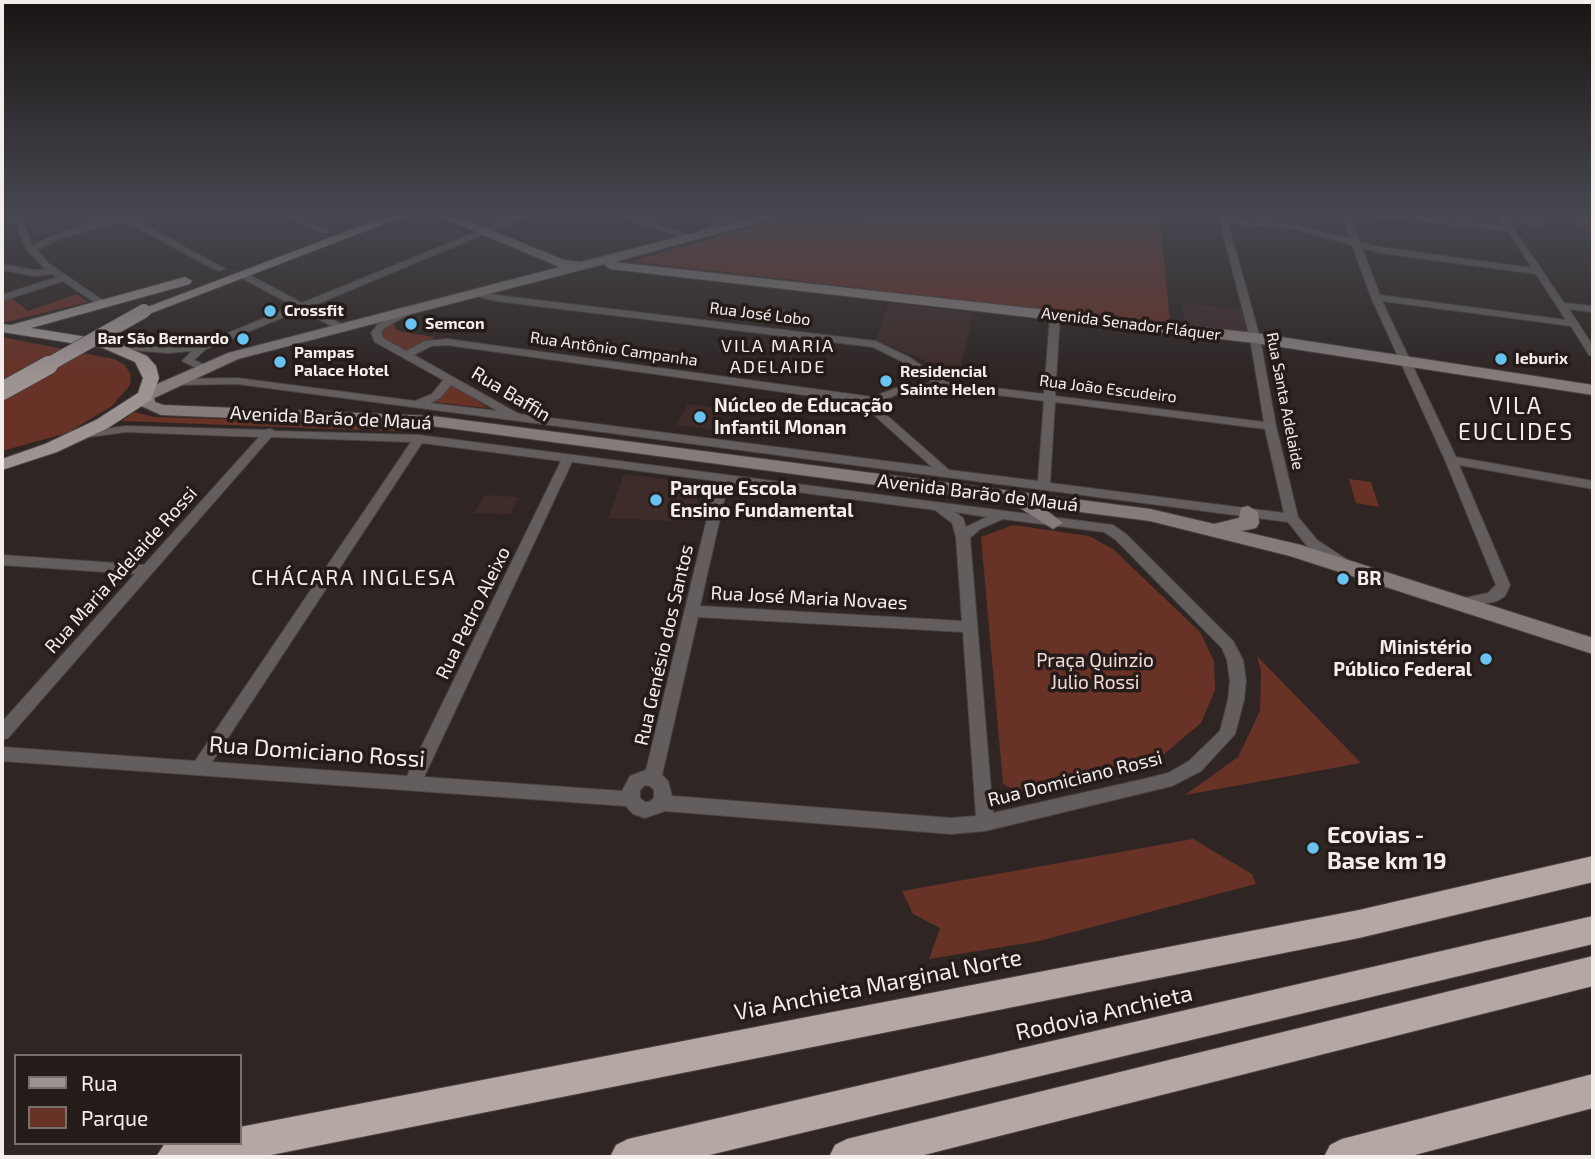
<!DOCTYPE html>
<html>
<head>
<meta charset="utf-8">
<style>
	body { margin:0 }
	#map { position:relative; width:1595px; height:1159px; overflow:hidden; background:#2f2624; font-family:"Exo 2",sans-serif }
	canvas { display:block }
	.frame { position:absolute; inset:0; border:4px solid #f3edeb; pointer-events:none }
	.legend { position:absolute; left:14px; top:1054px; width:228px; height:91px; box-sizing:border-box; background:#251c1a; border:2px solid #77706e; margin:0; padding:9px 12px; list-style:none; font-size:21px; color:#f3edeb }
	.legend li { display:flex; align-items:center; gap:14px; height:35px }
	.legend b { width:35px; border:2px solid #77706e }
</style>
</head>
<body>
<div id="map">
<canvas width="1595" height="1159"></canvas>
<div class="frame"></div>
<ul class="legend">
<li><b style="height:9px;background:#9d9391"></b>Rua</li>
<li><b style="height:19px;background:#683227"></b>Parque</li>
</ul>
</div>
<script>
const c = document.querySelector('canvas').getContext('2d');
c.lineJoin = 'round';
function fill(path, color) { c.fillStyle = color; c.fill(path, 'evenodd'); }
const shape = rows => new Path2D(rows.map(r => 'M' + r).join(''));
function trace(path, color, width, dash) { c.strokeStyle = color; c.lineWidth = width; c.lineCap = dash ? 'butt' : 'round'; c.setLineDash(dash || []); c.stroke(path); }
function label(font, color, halo, rows, align = 'center') {
  c.font = font + ' "Exo 2",sans-serif'; c.lineWidth = 7; c.setLineDash([]); c.textBaseline = 'middle'; c.strokeStyle = halo; c.fillStyle = color; for (const [text, x, y, turn = 0] of rows) {
    c.save(); c.translate(x, y); c.rotate((+turn || 0) * Math.PI / 180); c.textAlign = isNaN(turn) ? turn : align; if (halo) c.strokeText(text, 0, 0); c.fillText(text, 0, 0); c.restore();
  }
}
fill(shape([
	[29,214,123,214,43,237,38,236],
	[631,261,1186,326,1182,303,1241,309,1247,331,979,309,615,270],
	[889,303,973,313,958,381,920,358,875,341],
	[688,404,724,409,713,430,676,425],
	[624,474,696,483,698,505,692,522,608,518],
	[485,495,518,497,511,514,474,513]
]), '#3d2c29');
fill(shape([
	[872,214,1160,214,1170,324,631,261,773,221,830,224,850,222],
	[1508,214,1586,214,1593,218,1593,235,1557,216,1547,216,1549,226,1531,227,1518,223],
	[77,294,88,302,2,323,2,301,12,298,28,311],
	[393,322,396,329,402,332,435,337,405,353,380,337,382,328],
	[2,337,114,359,125,365,131,375,130,385,112,406,67,433,2,451],
	[452,384,488,408,434,402],
	[134,412,155,417,412,425,419,432,122,421],
	[1349,479,1371,482,1379,507,1356,503],
	[1013,525,1089,536,1113,549,1200,632,1214,661,1215,690,1201,723,1157,760,1086,782,1032,791,1019,792,1003,784,981,537],
	[1257,656,1361,763,1185,795,1238,757,1260,711,1261,671],
	[1193,839,1252,874,1256,884,1039,941,929,959,940,928,913,914,902,891]
]), '#683227');
const street = shape([
	[2,214,15,217,15,214,23,214,22,221,33,246,51,236,122,214,133,214,130,217,225,269,218,271,122,220,57,240,37,250,48,263,104,301,104,305,98,305,63,281,2,301,2,295,57,277,53,274,34,276,2,270,2,264,34,270,46,270,27,250,15,223,2,218,2,214],
	[282,214,294,214,329,231,322,233,282,214],
	[520,214,532,214,310,307,345,326,345,330,339,330,301,310,206,349,194,360,207,366,208,368,203,371,182,361,192,351,167,353,108,348,103,345,108,342,167,347,201,344,294,306,238,276,238,272,244,272,302,303,520,214],
	[615,214,628,214,692,236,730,214,741,214,690,241,615,214],
	[1218,214,1226,214,1227,218,1295,225,1350,239,1341,214,1349,214,1360,242,1380,247,1532,268,1508,231,1360,214,1392,214,1504,226,1495,214,1504,214,1564,303,1593,306,1593,312,1569,309,1593,346,1593,356,1589,355,1571,326,1382,301,1456,457,1593,481,1593,489,1459,465,1510,585,1505,596,1497,601,1460,609,1453,604,1455,600,1488,593,1496,585,1445,460,1371,297,1352,245,1295,229,1228,223,1260,338,1276,426,1298,517,1317,540,1346,559,1348,562,1341,567,1307,546,1288,522,237,384,175,385,170,382,175,379,237,378,415,401,432,394,443,380,375,342,371,333,378,324,407,309,410,310,410,314,384,328,381,333,383,338,406,351,425,341,447,339,873,397,898,387,933,383,901,361,873,347,496,301,476,296,474,294,479,291,496,295,875,341,909,357,946,382,1044,394,1050,315,1055,312,1060,315,1055,396,1264,422,1250,338,1218,214],
	[1362,248,1380,253,1536,274,1566,320,1380,295,1362,248],
	[447,345,869,404,874,415,932,467,519,414,414,355,431,346,447,345],
	[451,385,498,411,430,403,440,398,451,385],
	[943,388,1044,401,1038,481,949,470,883,412,880,402,900,393,943,388],
	[1055,402,1265,429,1284,513,1050,483,1055,402],
	[126,426,265,430,270,429,275,431,419,435,1113,525,1126,534,1233,641,1243,660,1246,681,1244,700,1235,734,1201,771,1172,786,985,831,951,834,665,811,645,818,633,814,626,806,2,761,2,747,195,761,411,442,271,437,8,738,2,740,2,722,135,574,2,565,2,555,144,565,259,437,126,432,82,438,76,435,82,432,126,426],
	[422,443,561,461,407,776,212,762,422,443],
	[572,462,716,481,646,770,630,776,622,791,424,777,572,462],
	[728,483,935,510,952,523,956,537,962,621,700,606,728,483],
	[955,512,987,517,966,527,963,518,955,512],
	[1003,519,1104,532,1116,540,1222,648,1227,660,1230,681,1228,700,1220,731,1189,761,1168,773,1144,779,993,813,970,538,980,529,1003,519],
	[698,617,963,632,976,816,951,818,672,796,668,781,662,775,698,617],
	[645,785,650,786,654,790,654,798,649,802,645,802,640,798,640,790,645,785]
]);
const secondary = shape([
	[434,214,452,214,564,260,581,262,767,214,789,214,614,262,1255,333,1593,385,1593,395,1255,343,610,269,604,264,238,359,154,398,155,402,163,405,432,416,1150,509,1214,524,1239,518,1241,508,1248,506,1258,512,1259,523,1256,528,1241,531,1301,545,1593,638,1593,654,1290,556,1150,521,1042,507,1063,523,1053,529,1012,503,432,426,161,415,139,405,139,392,228,353,560,267,434,214]
]);
const primary = shape([
	[392,214,410,214,149,314,144,315,137,311,392,214],
	[185,277,192,281,190,284,31,328,112,341,147,356,156,366,159,378,151,400,108,428,57,452,2,470,2,459,45,444,96,420,138,393,143,378,135,362,103,348,2,332,2,324,11,325,185,277]
]);
const highway = shape([
	[1593,856,1593,882,1359,938,261,1157,156,1157,165,1143,240,1143,240,1127,1359,910,1593,856],
	[1593,916,1593,944,701,1157,610,1157,616,1145,628,1139,1593,916],
	[1593,956,1593,986,916,1157,829,1157,835,1145,847,1139,1593,956],
	[1593,1074,1593,1108,1407,1157,1324,1157,1330,1145,1342,1139,1593,1074]
]);
trace(street, '#4a4240', 2);
trace(secondary, '#4a4240', 2);
trace(primary, '#4a4240', 2);
trace(highway, '#4a4240', 2);
fill(street, '#635e5d');
fill(secondary, '#847c7a');
fill(primary, '#9d9391');
fill(highway, '#b4a8a5');
const primaryBridgeFar1 = shape([
	[46,366,144,311]
]);
const primaryBridge = shape([
	[2,391,49,365]
]);
trace(primaryBridgeFar1, '#4a4240', 15, []);
trace(primaryBridge, '#4a4240', 20, []);
trace(primaryBridgeFar1, '#9d9391', 14);
trace(primaryBridge, '#9d9391', 18);
const sky = c.createLinearGradient(0, 0, 0, 377);
sky.addColorStop(0, '#1a1514');
sky.addColorStop(0.57, '#474750');
sky.addColorStop(1, '#47475000');
c.fillStyle = sky;
c.fillRect(0, 0, 1595, 377);
for (const [x, y, r, color] of [
	[270,311,7,"#69c3f1"],
	[411,324,7,"#69c3f1"],
	[243,339,7,"#69c3f1"],
	[1501,359,7,"#69c3f1"],
	[280,362,7,"#69c3f1"],
	[886,381,7,"#69c3f1"],
	[700,417,7,"#69c3f1"],
	[656,500,7,"#69c3f1"],
	[1343,579,7,"#69c3f1"],
	[1486,659,7,"#69c3f1"],
	[1313,848,7,"#69c3f1"]
]) { const dot = new Path2D(); dot.arc(x, y, r, 0, 2 * Math.PI); c.fillStyle = color; c.fill(dot); trace(dot, '#251c1a', 2.5); }
label('bold 16px', '#f3edeb', '#251c1a', [
	["Crossfit",284,311],
	["Semcon",425,324],
	["Bar São Bernardo",229,339,"right"],
	["Pampas",294,353],
	["Palace Hotel",294,371],
	["Ieburix",1515,359],
	["Residencial",900,372],
	["Sainte Helen",900,390]
], 'left');
label('16px', '#f3edeb', '#251c1a', [
	["Rua José Lobo",760,314,7],
	["Avenida Senador Fláquer",1131,324,7],
	["Rua Antônio Campanha",614,349,8],
	["Rua João Escudeiro",1108,389,7],
	["Rua Santa Adelaide",1285,401,79]
]);
c.letterSpacing = '2px';
label('18px', '#f3edeb', '#251c1a', [
	["VILA MARIA",778,346],
	["ADELAIDE",778,367]
]);
c.letterSpacing = '0px';
label('19px', '#f3edeb', '#251c1a', [
	["Rua Baffin",511,394,31],
	["Avenida Barão de Mauá",331,418,3],
	["Avenida Barão de Mauá",978,493,7],
	["Rua Maria Adelaide Rossi",121,570,-48],
	["Rua José Maria Novaes",809,598,3],
	["Rua Pedro Aleixo",473,613,-64],
	["Rua Genésio dos Santos",664,645,-77],
	["Rua Domiciano Rossi",1075,779,-14]
]);
label('bold 19px', '#f3edeb', '#251c1a', [
	["Núcleo de Educação",714,406],
	["Infantil Monan",714,428],
	["Parque Escola",670,489],
	["Ensino Fundamental",670,511],
	["BR",1357,579],
	["Ministério",1472,648,"right"],
	["Público Federal",1472,670,"right"]
], 'left');
label('19px', '#f4dbd5', '#251c1a', [
	["Praça Quinzio",1095,661],
	["Julio Rossi",1095,683]
]);
c.letterSpacing = '2px';
label('21px', '#f3edeb', '#251c1a', [
	["CHÁCARA INGLESA",354,578]
]);
c.letterSpacing = '0px';
c.letterSpacing = '2px';
label('23px', '#f3edeb', '#251c1a', [
	["VILA",1516,406],
	["EUCLIDES",1516,432]
]);
c.letterSpacing = '0px';
label('23px', '#f3edeb', '#251c1a', [
	["Rua Domiciano Rossi",317,752,4],
	["Via Anchieta Marginal Norte",878,985,-11],
	["Rodovia Anchieta",1104,1013,-13]
]);
label('bold 23px', '#f3edeb', '#251c1a', [
	["Ecovias -",1327,835],
	["Base km 19",1327,861]
], 'left');
</script>
</body>
</html>
